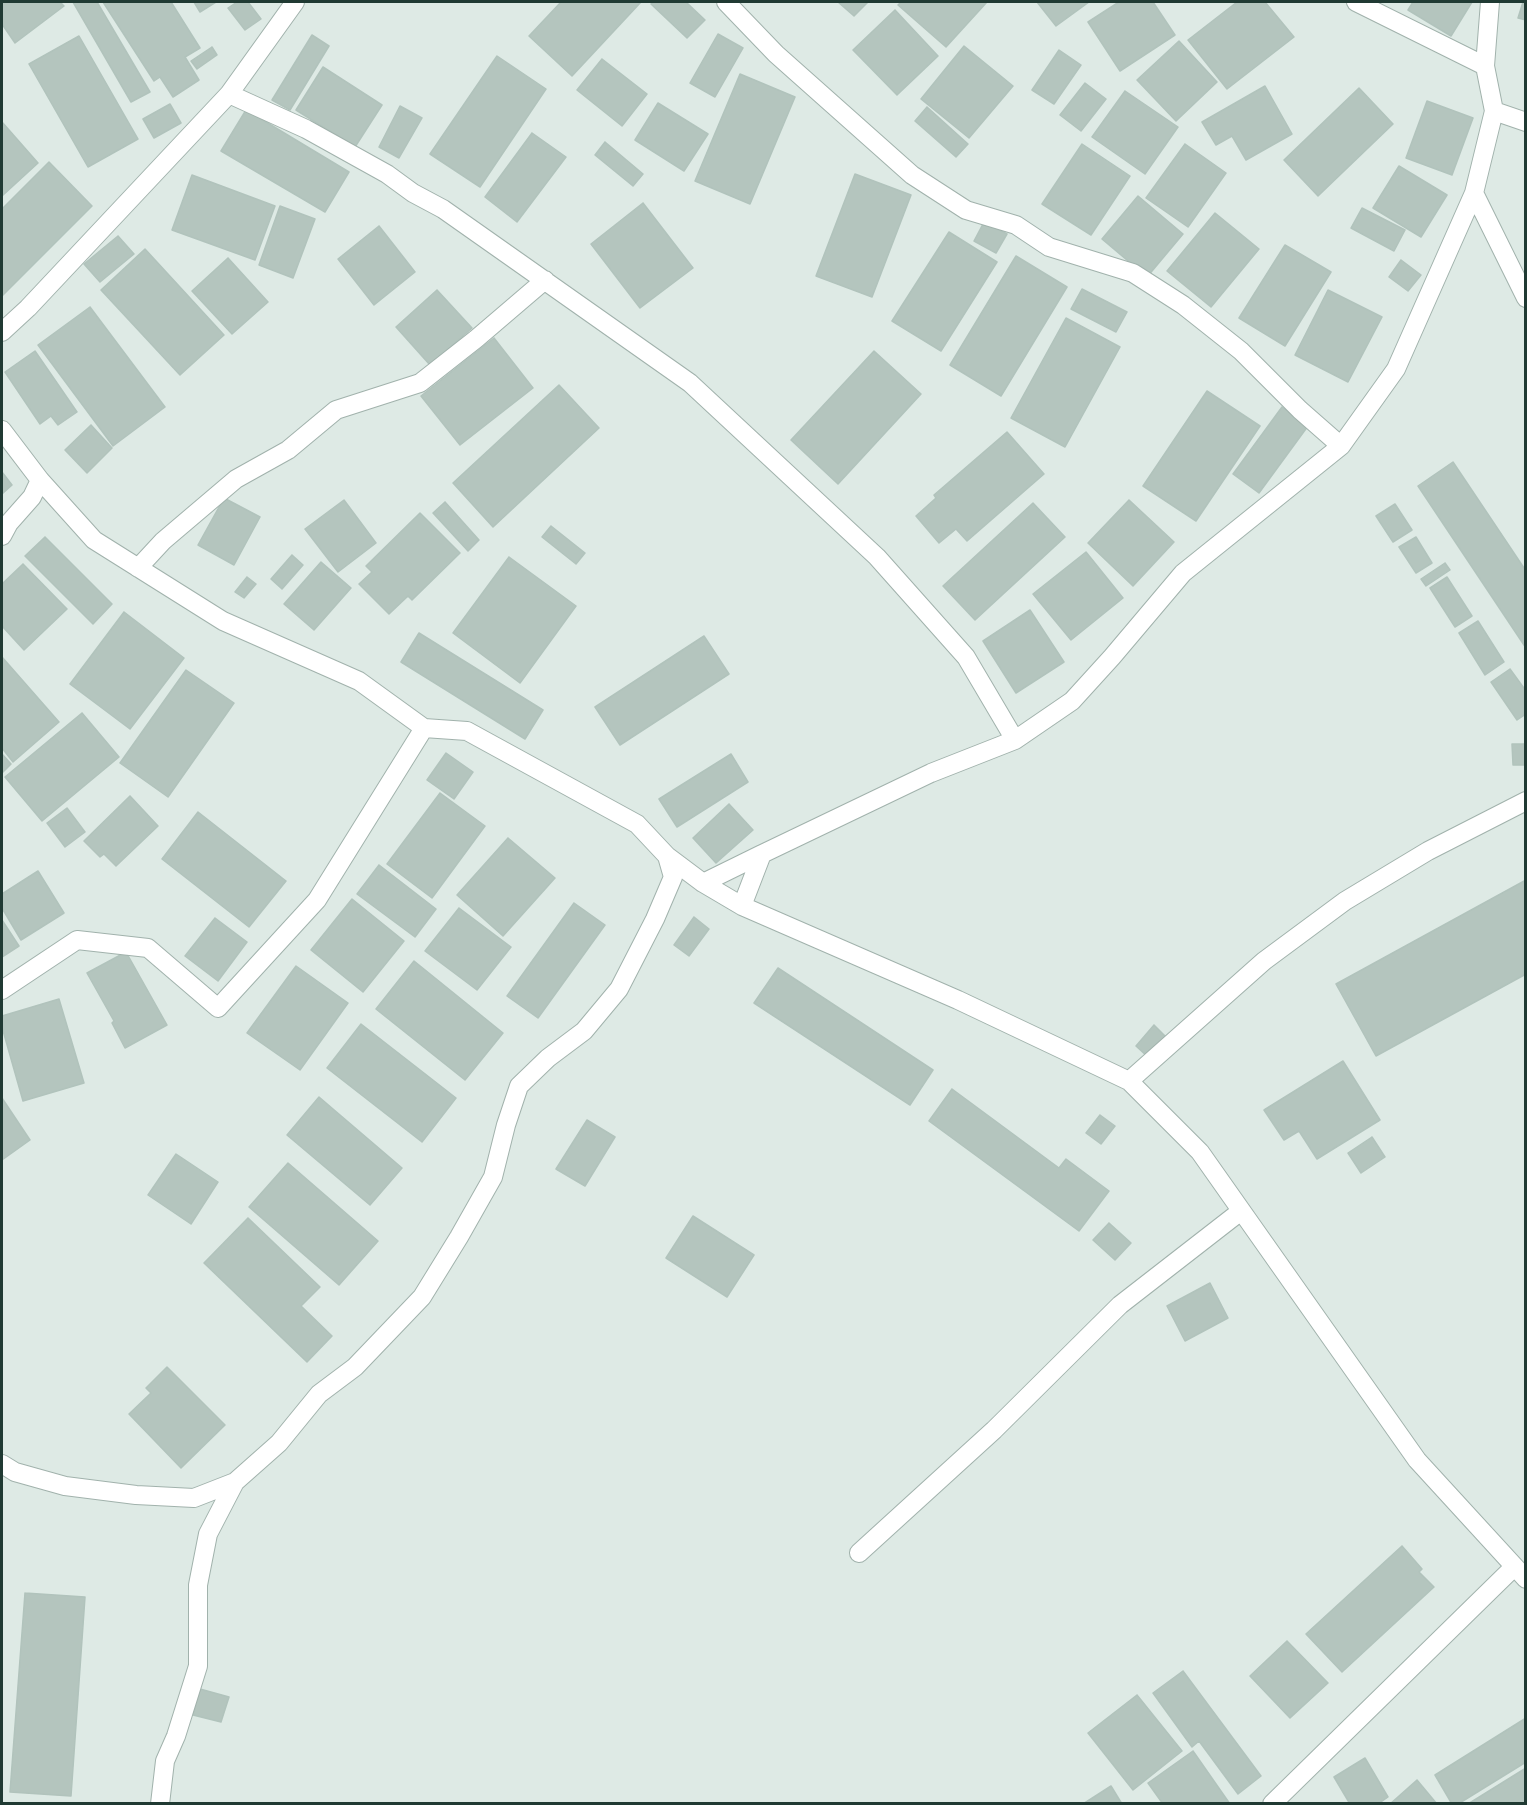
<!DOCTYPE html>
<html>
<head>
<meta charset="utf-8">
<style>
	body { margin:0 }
	#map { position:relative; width:1527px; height:1805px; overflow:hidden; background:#deeae5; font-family:Commissioner,sans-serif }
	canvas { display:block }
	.frame { position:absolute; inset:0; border:3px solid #203a33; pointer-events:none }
</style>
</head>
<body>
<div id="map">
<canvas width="1527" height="1805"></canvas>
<div class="frame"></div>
</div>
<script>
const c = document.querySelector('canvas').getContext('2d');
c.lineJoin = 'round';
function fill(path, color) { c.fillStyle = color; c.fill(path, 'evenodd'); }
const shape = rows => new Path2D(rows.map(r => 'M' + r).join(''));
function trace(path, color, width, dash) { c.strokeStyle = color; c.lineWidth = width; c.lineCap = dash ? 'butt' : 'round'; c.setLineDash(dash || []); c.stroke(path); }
const building = shape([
	[2,2,60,2,64,6,15,43,2,24,2,2],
	[73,2,97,2,150,92,131,102,73,2],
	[103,2,171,2,200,48,185,57,199,80,173,97,160,77,154,81,103,2],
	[194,2,216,2,200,12,194,2],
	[237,2,248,2,261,19,245,30,228,8,237,2],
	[561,2,641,2,572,76,529,36,561,2],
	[653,2,686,2,705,20,687,38,651,4,653,2],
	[838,2,868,2,854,16,838,2],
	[901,2,987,2,946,47,898,5,901,2],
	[1037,2,1089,2,1056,26,1037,2],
	[1119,2,1153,2,1175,35,1120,71,1088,22,1119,2],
	[1237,2,1265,2,1294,37,1227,89,1188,40,1237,2],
	[1413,2,1472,2,1451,36,1408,10,1413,2],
	[1523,2,1526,2,1526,20,1518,18,1523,2],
	[895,10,938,56,897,95,853,50,895,10],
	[718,34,743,48,715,97,690,83,718,34],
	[312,35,329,46,290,110,272,100,312,35],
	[79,36,138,139,88,167,29,64,79,36],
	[1179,41,1217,82,1176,121,1137,80,1179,41],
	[964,46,1013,86,969,138,921,99,964,46],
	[212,47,217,55,197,69,191,61,212,47],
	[1059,50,1081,65,1054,104,1032,90,1059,50],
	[497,56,546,89,480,187,430,154,497,56],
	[602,59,647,94,622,126,577,90,602,59],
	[323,67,382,105,355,147,296,110,323,67],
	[740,74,795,97,750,204,695,181,740,74],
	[1085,83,1106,99,1081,131,1060,115,1085,83],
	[1265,86,1292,134,1246,160,1232,136,1216,145,1202,122,1265,86],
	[1359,88,1393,124,1318,196,1284,160,1359,88],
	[1125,91,1178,127,1145,174,1092,137,1125,91],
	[1427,101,1473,118,1452,175,1406,158,1427,101],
	[658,103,708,134,684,171,635,140,658,103],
	[170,104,181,123,154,138,143,119,170,104],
	[400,106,422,118,399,158,379,147,400,106],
	[927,107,968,144,956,157,915,121,927,107],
	[246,110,349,172,325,212,221,151,246,110],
	[2,122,38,163,2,196,2,122],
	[532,133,566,157,517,222,485,197,532,133],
	[605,142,643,174,633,186,595,155,605,142],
	[1082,144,1130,176,1091,235,1042,204,1082,144],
	[1185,144,1226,173,1188,227,1146,198,1185,144],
	[49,162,92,206,2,296,2,209,49,162],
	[1399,166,1447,195,1421,237,1373,208,1399,166],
	[855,174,911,195,872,297,816,276,855,174],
	[192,175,275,206,255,260,172,230,192,175],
	[1138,196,1183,234,1147,277,1102,239,1138,196],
	[643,203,693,268,640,308,591,244,643,203],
	[280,206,315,219,293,278,259,265,280,206],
	[1362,208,1405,230,1394,251,1351,228,1362,208],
	[1215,213,1259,249,1211,307,1167,271,1215,213],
	[984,222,1007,234,996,253,974,241,984,222],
	[379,226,415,272,374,305,338,259,379,226],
	[949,232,997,262,941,351,892,321,949,232],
	[118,236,134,254,100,282,84,264,118,236],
	[1285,245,1331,272,1285,346,1239,318,1285,245],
	[145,249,224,335,180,375,101,290,145,249],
	[1016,256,1067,287,1001,396,950,365,1016,256],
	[228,258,268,302,232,334,192,291,228,258],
	[1401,260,1421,275,1408,291,1389,277,1401,260],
	[1082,289,1127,312,1116,332,1071,309,1082,289],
	[437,290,472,328,430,365,396,327,437,290],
	[1328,290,1382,317,1348,382,1295,355,1328,290],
	[90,307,165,407,113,446,38,345,90,307],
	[1066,318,1120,347,1065,447,1011,418,1066,318],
	[494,338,533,388,460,445,421,396,494,338],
	[35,351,77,412,58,425,51,416,40,424,5,372,35,351],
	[874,351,921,394,838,484,791,440,874,351],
	[559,385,599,428,493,527,453,483,559,385],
	[1207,391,1260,426,1196,521,1143,486,1207,391],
	[1282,407,1308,426,1259,493,1233,474,1282,407],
	[91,425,112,448,87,473,65,450,91,425],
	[1007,432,1044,474,967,541,956,529,939,543,916,516,936,498,934,495,1007,432],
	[1453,462,1526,571,1526,648,1418,486,1453,462],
	[2,472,12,485,2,494,2,472],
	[224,498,260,517,234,565,198,545,224,498],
	[344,500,376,543,338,572,305,529,344,500],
	[1129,500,1174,542,1133,586,1088,543,1129,500],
	[445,502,479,540,468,551,433,513,445,502],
	[1033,503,1065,537,975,620,943,586,1033,503],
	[1395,504,1412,530,1393,542,1376,516,1395,504],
	[420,513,460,553,412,600,408,596,389,614,359,584,372,572,366,566,420,513],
	[551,526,585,553,576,564,542,537,551,526],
	[45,537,112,604,93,624,25,556,45,537],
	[1416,537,1432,563,1416,573,1399,547,1416,537],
	[1086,552,1123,598,1071,640,1033,594,1086,552],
	[292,555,303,565,282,589,271,579,292,555],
	[509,557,576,606,520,683,453,633,509,557],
	[321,562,351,588,314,630,284,604,321,562],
	[1445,563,1450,570,1426,586,1421,579,1445,563],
	[23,564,67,609,24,650,2,626,2,584,23,564],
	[247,577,256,584,244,598,235,592,247,577],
	[1447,577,1472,616,1455,627,1430,588,1447,577],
	[1030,610,1064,662,1016,693,983,641,1030,610],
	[124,612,184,658,130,729,70,684,124,612],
	[1478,621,1504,662,1485,675,1459,633,1478,621],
	[419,633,543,710,525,739,401,662,419,633],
	[704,636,729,674,620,745,595,707,704,636],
	[2,657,59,722,13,762,2,748,2,657],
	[1510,669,1526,691,1526,714,1517,720,1491,682,1510,669],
	[186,670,234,703,168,797,120,763,186,670],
	[82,713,119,757,42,821,5,777,82,713],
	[1512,744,1526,744,1526,765,1513,765,1512,744],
	[446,753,473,772,454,799,427,780,446,753],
	[2,754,11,764,2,773,2,754],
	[731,754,748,782,677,827,659,799,731,754],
	[440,793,485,826,432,898,387,864,440,793],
	[130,796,158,826,116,866,104,854,100,857,84,841,130,796],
	[729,804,753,830,716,863,693,838,729,804],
	[67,808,85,832,65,847,47,823,67,808],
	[198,812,286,881,249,927,162,859,198,812],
	[508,838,555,878,503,936,457,895,508,838],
	[379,865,436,909,415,937,357,894,379,865],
	[38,871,64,913,21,940,2,908,2,894,38,871],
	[1526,880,1526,974,1376,1056,1336,984,1526,880],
	[352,899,404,941,363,992,311,950,352,899],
	[574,903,605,925,538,1018,507,996,574,903],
	[459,908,511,947,477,990,425,951,459,908],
	[694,917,709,929,689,956,674,945,694,917],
	[215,918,247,942,218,981,185,956,215,918],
	[2,920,19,946,2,957,2,920],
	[126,952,167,1025,125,1048,112,1023,114,1021,87,973,126,952],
	[414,961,503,1033,465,1080,376,1009,414,961],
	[296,966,348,1003,300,1070,247,1033,296,966],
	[778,968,933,1070,910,1105,754,1003,778,968],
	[59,999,84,1083,23,1101,2,1027,2,1016,59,999],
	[361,1024,456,1098,422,1142,327,1068,361,1024],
	[1154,1025,1166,1037,1148,1057,1136,1046,1154,1025],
	[1343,1061,1380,1120,1317,1159,1299,1131,1284,1140,1264,1110,1343,1061],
	[952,1089,1059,1168,1066,1159,1109,1191,1079,1231,929,1121,952,1089],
	[319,1097,402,1168,370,1205,287,1135,319,1097],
	[2,1098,30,1140,2,1160,2,1098],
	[1100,1115,1115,1126,1101,1144,1086,1133,1100,1115],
	[587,1120,615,1137,585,1186,556,1169,587,1120],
	[1372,1137,1385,1157,1361,1173,1348,1153,1372,1137],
	[176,1154,218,1182,191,1224,148,1195,176,1154],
	[288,1163,378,1241,339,1285,249,1207,288,1163],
	[693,1216,754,1255,727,1297,666,1258,693,1216],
	[248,1218,320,1287,301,1306,332,1336,307,1362,204,1263,248,1218],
	[1109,1223,1131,1243,1115,1260,1093,1240,1109,1223],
	[1210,1283,1228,1318,1185,1341,1167,1306,1210,1283],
	[167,1367,225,1425,181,1468,129,1414,151,1393,146,1388,167,1367],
	[1402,1546,1422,1569,1419,1572,1434,1587,1342,1672,1306,1634,1402,1546],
	[25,1593,85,1597,71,1796,10,1792,25,1593],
	[1287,1641,1328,1683,1290,1718,1250,1676,1287,1641],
	[1183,1671,1261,1776,1238,1794,1199,1741,1192,1747,1153,1693,1183,1671],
	[200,1689,229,1697,221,1722,193,1715,200,1689],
	[1137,1695,1182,1751,1133,1790,1088,1733,1137,1695],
	[1526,1718,1526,1762,1458,1804,1452,1804,1435,1775,1526,1718],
	[1193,1751,1230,1804,1163,1804,1148,1783,1193,1751],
	[1365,1758,1388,1797,1378,1804,1350,1804,1334,1777,1365,1758],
	[1526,1768,1526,1804,1468,1804,1526,1768],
	[1417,1780,1437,1804,1390,1804,1417,1780],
	[1111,1786,1122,1804,1083,1804,1111,1786]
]);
fill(building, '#b4c5be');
trace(building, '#b1c3bc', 1.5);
const minor = shape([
	[726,2,776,54,912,175,966,210,1016,225,1049,247,1133,273,1183,305,1241,351,1300,410,1341,446],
	[1356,2,1485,66],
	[229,94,306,129,387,174,413,193,443,209,690,383,877,557,966,657,1015,740],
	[1494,111,1526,122],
	[1474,193,1526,298],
	[2,332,28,308,229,94,295,2],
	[2,430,40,480,94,540,223,621,359,681,424,728,467,731,637,824,667,856,703,883,742,906,958,1000,1129,1081,1200,1152,1417,1460,1526,1579],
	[2,536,9,523,32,497,40,480],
	[138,568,163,541,236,479,288,450,336,410,420,383,476,339,545,280],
	[703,883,762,854],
	[742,906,762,854,931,773,1015,740,1072,701,1112,657,1183,573,1341,446,1396,369,1474,193,1494,111,1485,66,1490,2],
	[2,990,77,940,148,948,218,1008,317,900,424,728],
	[1129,1081,1264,961,1345,901,1428,851,1526,801],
	[2,1464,15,1472,65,1486,136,1495,194,1498,235,1482,279,1443,319,1394,355,1367,422,1297,459,1237,493,1177,506,1125,519,1086,548,1058,584,1031,619,989,655,919,673,877,667,856],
	[859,1553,994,1430,1120,1305,1241,1211],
	[160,1804,165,1761,176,1736,198,1666,198,1585,208,1534,235,1482],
	[1272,1804,1514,1567]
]);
trace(minor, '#a1b2ac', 20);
trace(minor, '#fff', 18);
</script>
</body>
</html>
